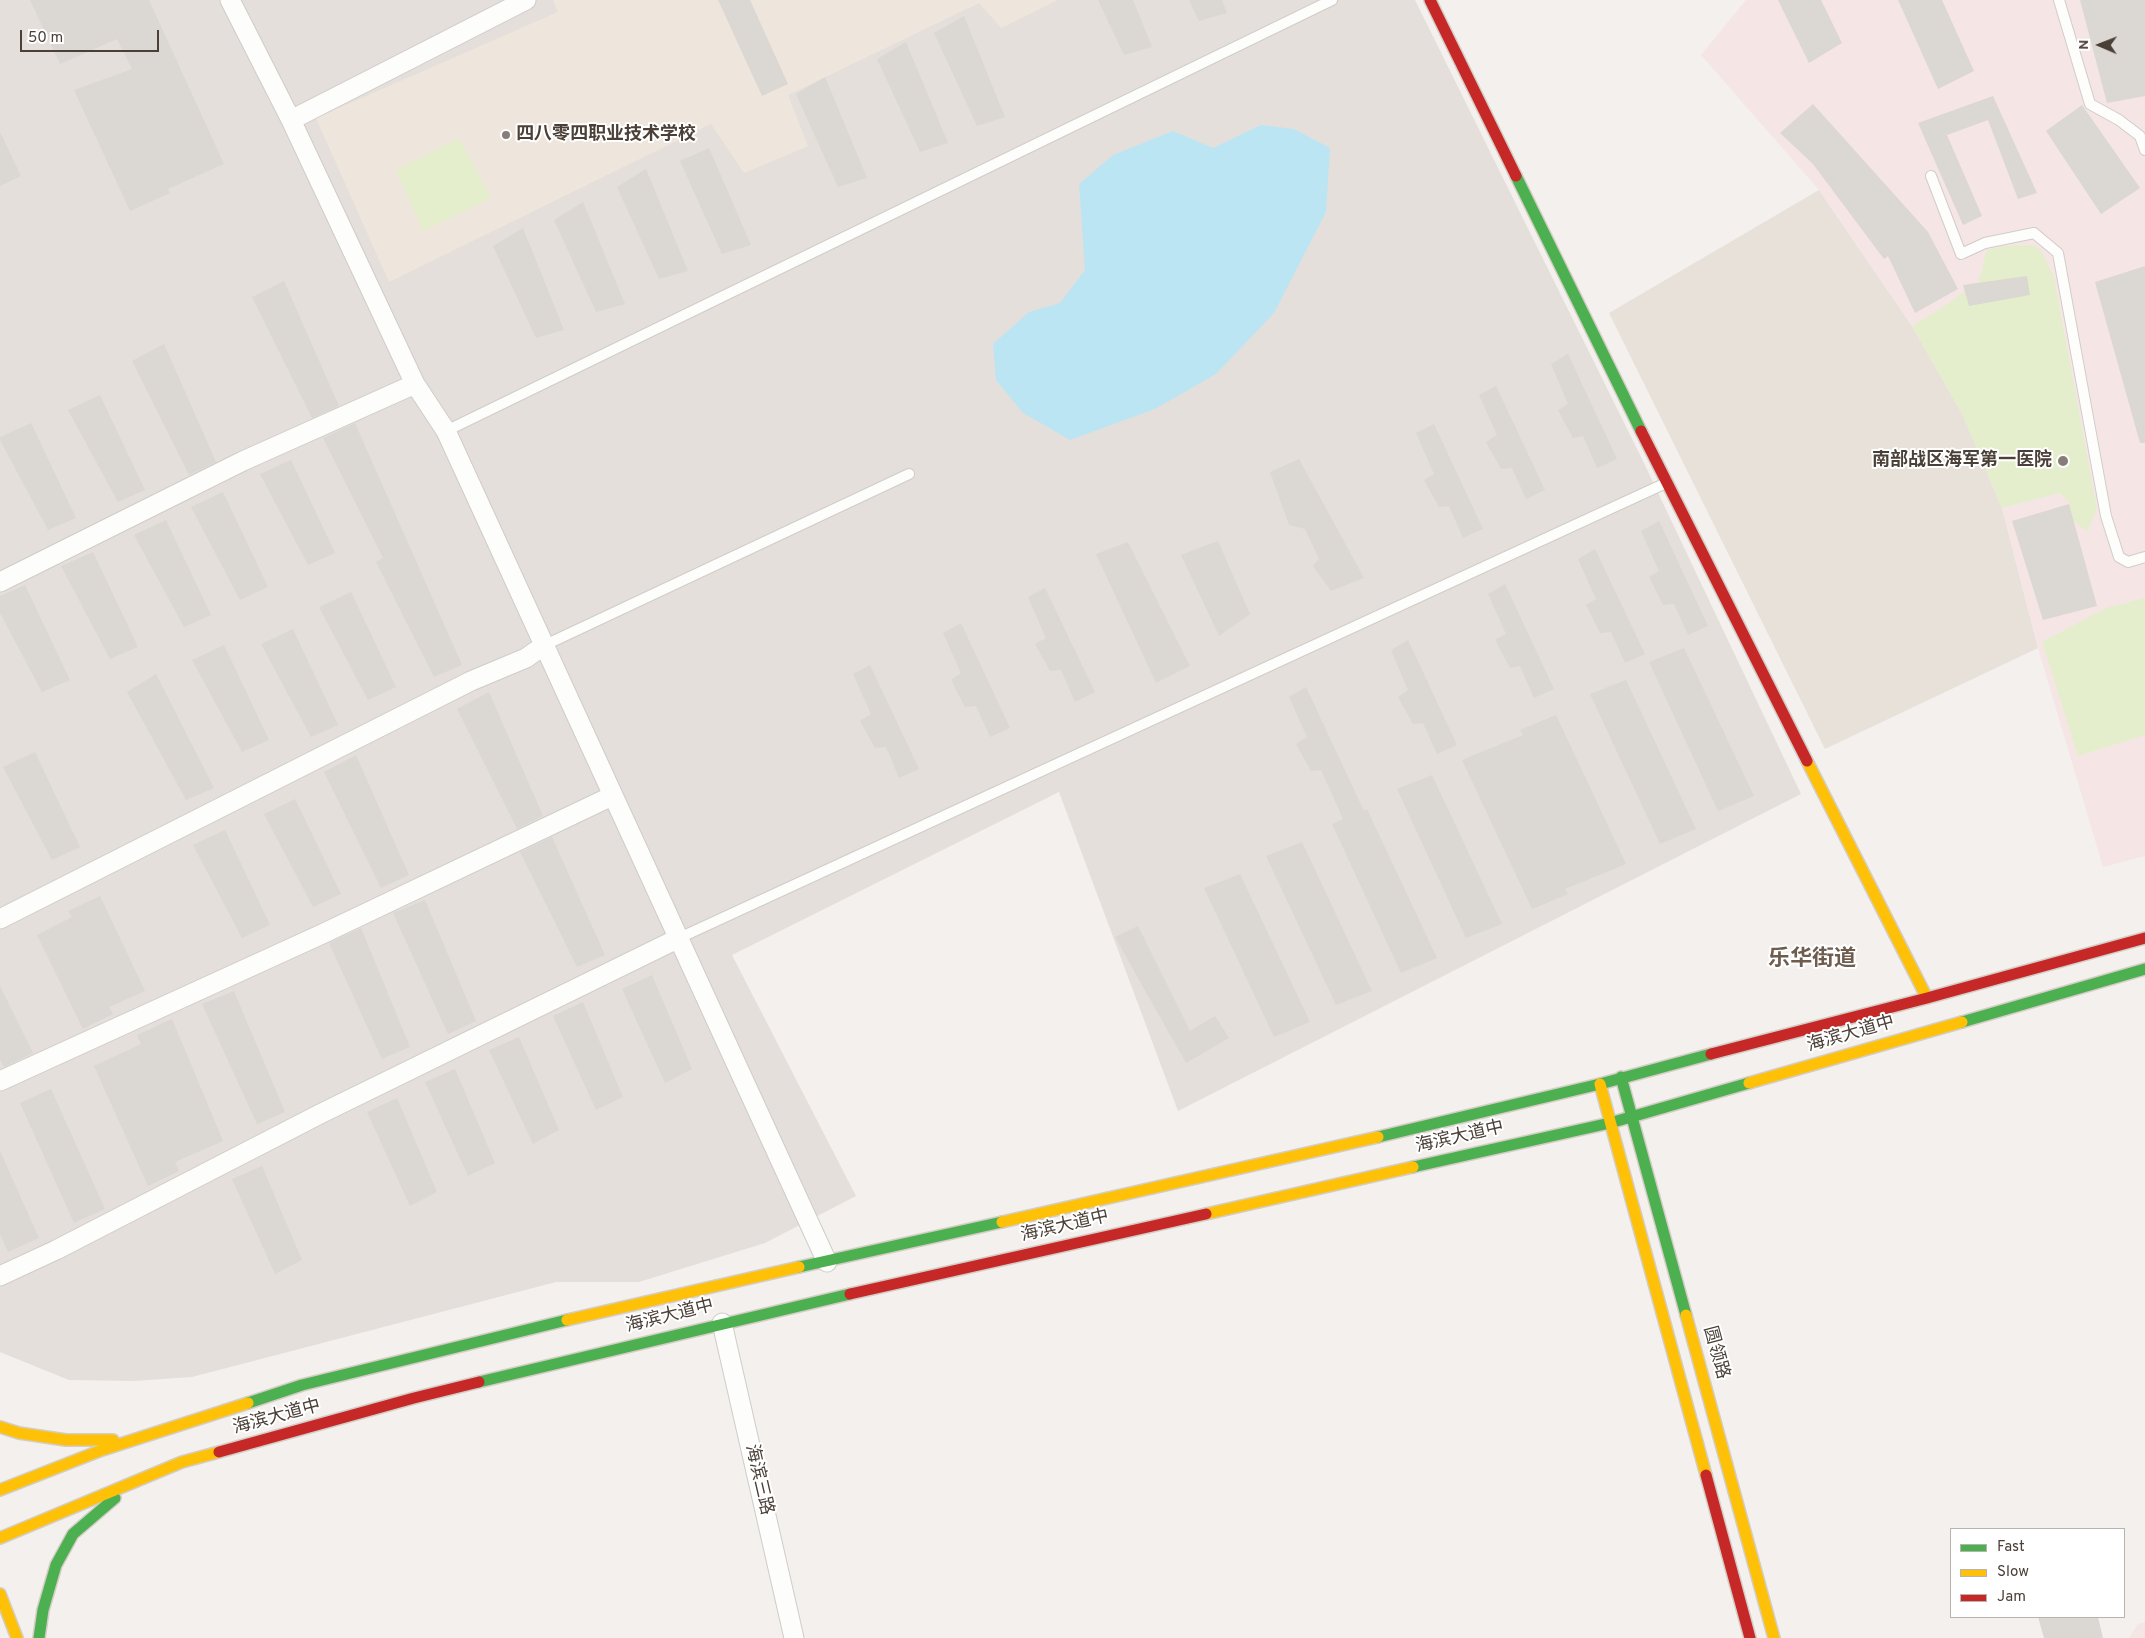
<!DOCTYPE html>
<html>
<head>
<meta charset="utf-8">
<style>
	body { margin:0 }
	#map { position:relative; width:2145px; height:1638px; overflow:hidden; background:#f3f0ed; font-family:Overpass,sans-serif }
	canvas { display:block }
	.legend { position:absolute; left:1950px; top:1528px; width:175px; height:90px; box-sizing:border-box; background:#fff; border:1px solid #b7b3af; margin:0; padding:6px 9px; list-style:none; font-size:15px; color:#4b4037 }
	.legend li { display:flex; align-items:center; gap:10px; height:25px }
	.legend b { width:25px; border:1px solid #b7b3af }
	.north { position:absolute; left:2075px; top:20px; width:50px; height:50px; -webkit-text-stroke:4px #fff; paint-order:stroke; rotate:271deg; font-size:14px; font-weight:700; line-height:20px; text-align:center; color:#4b4037 }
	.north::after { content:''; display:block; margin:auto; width:18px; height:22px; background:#4b4037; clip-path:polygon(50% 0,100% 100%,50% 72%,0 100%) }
	.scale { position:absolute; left:20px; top:30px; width:139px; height:22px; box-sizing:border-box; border:2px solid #4b4037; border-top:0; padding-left:6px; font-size:15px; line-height:18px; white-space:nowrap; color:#4b4037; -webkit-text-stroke:4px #fff; paint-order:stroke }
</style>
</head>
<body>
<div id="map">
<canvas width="2145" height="1638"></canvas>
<ul class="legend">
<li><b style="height:6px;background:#4caf50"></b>Fast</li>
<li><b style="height:6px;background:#ffc107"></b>Slow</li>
<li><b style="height:6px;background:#c62828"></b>Jam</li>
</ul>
<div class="north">N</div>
<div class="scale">50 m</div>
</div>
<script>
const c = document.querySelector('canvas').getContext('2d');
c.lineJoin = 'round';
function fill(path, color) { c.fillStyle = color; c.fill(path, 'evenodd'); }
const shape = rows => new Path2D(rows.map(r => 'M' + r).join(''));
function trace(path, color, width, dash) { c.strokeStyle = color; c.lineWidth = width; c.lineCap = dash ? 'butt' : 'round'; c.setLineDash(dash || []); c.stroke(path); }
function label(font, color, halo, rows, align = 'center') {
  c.font = font + ' Overpass,"Noto Sans SC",sans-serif'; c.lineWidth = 4; c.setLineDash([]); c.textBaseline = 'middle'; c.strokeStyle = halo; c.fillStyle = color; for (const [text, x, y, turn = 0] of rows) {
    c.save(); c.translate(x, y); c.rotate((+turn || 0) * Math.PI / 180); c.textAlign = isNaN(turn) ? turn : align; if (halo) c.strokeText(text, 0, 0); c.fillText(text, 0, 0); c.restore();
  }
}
fill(shape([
	[1819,190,1912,326,1962,413,2002,508,2038,648,1825,749,1609,313]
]), '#e7e1da');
fill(shape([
	[0,0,1415,0,1642,459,1801,794,1178,1111,1059,792,732,955,856,1196,765,1243,639,1282,556,1282,192,1377,134,1381,69,1380,0,1352]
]), '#e4dfdb');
fill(shape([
	[553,0,1058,0,1001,28,979,3,788,95,808,146,744,173,711,124,389,282,316,118,558,12]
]), '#eee6dc');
fill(shape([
	[1746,0,2145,0,2145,856,2103,867,2038,648,2002,508,1962,413,1912,326,1819,190,1701,55],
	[2145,1622,2145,1638,2129,1638,2138,1624]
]), '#f5e6e5');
fill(shape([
	[459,138,491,198,423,231,396,170],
	[2033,245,2041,250,2054,277,2097,509,2087,532,2073,520,2069,502,2060,493,2002,508,1962,414,1912,326,1946,305,1979,281,1987,250,2005,246],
	[2145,598,2145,735,2078,756,2042,642,2106,608]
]), '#e5eecc');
fill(shape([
	[1261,125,1294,129,1330,148,1326,212,1274,313,1216,374,1155,409,1070,440,1023,413,996,380,993,344,1029,312,1060,303,1085,270,1079,184,1113,155,1173,131,1213,148]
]), '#bce5f3');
fill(shape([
	[30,0,149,0,224,164,168,189,170,193,130,211,74,90,132,69,117,39,60,64],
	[718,0,750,0,788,84,762,96],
	[1098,0,1133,0,1152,47,1124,55],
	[1189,0,1222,0,1227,13,1199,21],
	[1778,0,1821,0,1842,43,1809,63],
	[1898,0,1942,0,1974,71,1938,89],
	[2080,0,2145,0,2145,96,2107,103],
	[964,16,1005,117,977,126,934,33],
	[906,42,948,143,920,152,877,59],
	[825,77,867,178,838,187,796,94],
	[1993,96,2037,193,2018,199,1988,120,1947,135,1982,216,1963,225,1918,123],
	[1813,104,1928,232,1958,289,1915,313,1888,256,1884,259,1813,164,1780,133],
	[2082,105,2140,188,2101,214,2046,131],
	[0,132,21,176,0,186],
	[709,148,751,245,722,254,680,161],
	[646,169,688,271,659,279,617,187],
	[583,202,625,304,596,312,554,220],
	[523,228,564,330,536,338,493,246],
	[2145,266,2145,443,2140,443,2095,282],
	[2027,276,2030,295,1969,306,1963,285],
	[284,281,339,406,312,418,252,297],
	[164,344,216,462,189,475,132,361],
	[1568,354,1617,459,1597,468,1583,436,1573,438,1558,410,1568,404,1551,364],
	[1496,386,1545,490,1526,499,1512,468,1501,469,1486,442,1497,435,1479,395],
	[100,395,145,490,118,502,68,410],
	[31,423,76,518,48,530,0,440,0,437],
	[355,423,462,665,434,677,376,562,383,558,323,438],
	[1434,424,1483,529,1463,538,1449,506,1439,507,1424,480,1434,474,1416,433],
	[1299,459,1364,578,1331,591,1313,566,1319,559,1305,529,1289,525,1270,472],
	[291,460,335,553,308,565,260,474],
	[223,492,268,587,240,600,191,507],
	[2069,504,2097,606,2043,620,2012,521],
	[166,520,211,615,184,627,134,535],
	[1659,521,1708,626,1688,635,1674,604,1663,605,1649,577,1659,571,1641,531],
	[1218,541,1250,614,1219,636,1181,555],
	[1128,542,1190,666,1156,683,1096,554],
	[1595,549,1645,654,1625,663,1611,632,1600,633,1586,605,1596,599,1578,559],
	[93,552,138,647,110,659,61,566],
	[1505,584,1554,689,1534,698,1520,666,1510,668,1495,640,1506,634,1488,594],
	[25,585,70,680,42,692,0,613,0,596],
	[1045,588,1095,692,1075,702,1061,670,1050,671,1035,644,1046,638,1028,597],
	[351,592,396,687,368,700,319,607],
	[961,623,1010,728,990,737,976,706,965,707,951,680,961,673,943,633],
	[293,629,338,725,311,737,261,644],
	[1408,640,1457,745,1437,754,1423,723,1413,724,1398,697,1408,690,1391,650],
	[224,645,269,740,242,752,192,660],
	[1684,648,1754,796,1718,811,1649,662],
	[870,665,919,769,899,778,886,747,875,748,860,721,871,714,853,674],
	[156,674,214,788,186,800,127,692],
	[1626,680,1696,829,1660,844,1590,694],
	[1306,687,1364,811,1367,809,1437,958,1401,973,1332,824,1343,819,1321,770,1311,771,1296,744,1307,737,1289,697],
	[489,692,543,816,517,829,457,709],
	[1556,715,1626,864,1565,889,1568,894,1532,909,1462,760,1523,735,1520,730],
	[35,752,80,847,52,860,3,767],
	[356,755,409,875,381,888,324,772],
	[1432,775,1502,924,1466,938,1397,789],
	[295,799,341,894,313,907,264,814],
	[225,830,270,925,242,938,193,845],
	[552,837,605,955,577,967,520,852],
	[1302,842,1372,991,1336,1005,1266,856],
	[1240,874,1310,1022,1274,1037,1204,888],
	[100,896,145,991,109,1007,113,1014,83,1029,37,935,72,917,68,911],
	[425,900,476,1021,448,1034,393,913],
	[1138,926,1190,1031,1215,1016,1229,1038,1186,1063,1115,937],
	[361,928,410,1047,382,1059,329,943],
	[652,975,692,1069,665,1083,622,989],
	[0,986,33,1053,4,1067,0,1060],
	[234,991,285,1112,257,1124,202,1004],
	[583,1002,623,1097,596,1110,553,1016],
	[172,1019,223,1141,175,1162,179,1171,148,1186,94,1066,141,1044,137,1035],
	[519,1037,559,1130,533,1144,489,1050],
	[455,1069,495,1163,468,1176,425,1082],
	[51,1089,105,1209,74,1223,20,1103],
	[397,1098,437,1192,410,1206,367,1112],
	[0,1151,39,1238,8,1252,0,1234],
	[262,1166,302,1260,275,1274,232,1179],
	[2038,1617,2098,1617,2103,1638,2044,1638]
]), '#dbd7d3');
const lane = shape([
	[2059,0,2090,104,2119,120,2140,136,2145,150],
	[1931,176,1961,254,1985,243,2034,233,2058,253,2106,516,2119,557,2128,562,2145,557],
	[446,431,1332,0],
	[543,646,909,474],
	[677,939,1666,483]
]);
const street = shape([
	[230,0,291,120,415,384,446,431,827,1262],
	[291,120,526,0],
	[0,582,243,461,415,384],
	[0,919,471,681,526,658,543,646],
	[0,1081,320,935,612,796],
	[0,1276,56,1250,320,1114,677,939],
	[722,1323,794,1638]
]);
const fast = shape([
	[1516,176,1641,431],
	[1962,1022,2145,969],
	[1621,1077,1686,1315],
	[1378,1137,1600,1084,1711,1054],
	[1413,1167,1610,1123,1749,1083],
	[799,1267,1002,1222],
	[479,1382,850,1294],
	[248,1403,302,1385,567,1320],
	[39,1638,43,1610,56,1565,73,1534,115,1498]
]);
const slow = shape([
	[1807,761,1927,998],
	[1749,1083,1962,1022],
	[1600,1084,1706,1475],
	[1206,1214,1413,1167],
	[1002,1222,1378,1137],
	[1686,1315,1774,1638],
	[567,1320,799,1267],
	[0,1427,19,1433,66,1440,113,1440],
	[0,1490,102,1450,248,1403],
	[0,1538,182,1462,219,1452],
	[0,1594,17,1638]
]);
const jam = shape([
	[1430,0,1516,176],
	[1641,431,1807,761],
	[1711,1054,1927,998,2145,938],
	[850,1294,1206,1214],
	[219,1452,414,1398,479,1382],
	[1706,1475,1750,1638]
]);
trace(lane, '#d0ccc9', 12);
trace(street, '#d0ccc9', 21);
trace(fast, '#d4cdc5', 14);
trace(slow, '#d4cdc5', 14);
trace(jam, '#d4cdc5', 14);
trace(lane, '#fdfdfc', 10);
trace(street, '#fdfdfc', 19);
trace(fast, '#4caf50', 11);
trace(slow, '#ffc107', 11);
trace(jam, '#c62828', 11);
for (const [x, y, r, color] of [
	[506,135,5,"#867e77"],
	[2063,461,6,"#867e77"]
]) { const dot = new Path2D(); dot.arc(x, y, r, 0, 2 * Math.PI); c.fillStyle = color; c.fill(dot); trace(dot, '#fff', 2); }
label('bold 18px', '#4b4037', '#fff', [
	["四八零四职业技术学校",516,135],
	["南部战区海军第一医院",2052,461,"right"]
], 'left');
label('18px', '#4b4037', '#fff', [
	["海滨大道中",1851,1035,-16],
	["海滨大道中",1460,1138,-13],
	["海滨大道中",1065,1227,-13],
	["海滨大道中",670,1317,-14],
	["圆领路",1715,1353,75],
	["海滨大道中",277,1418,-15],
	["海滨三路",758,1480,77]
]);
label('bold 22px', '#6e5c4e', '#fff', [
	["乐华街道",1812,961]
]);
</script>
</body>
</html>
